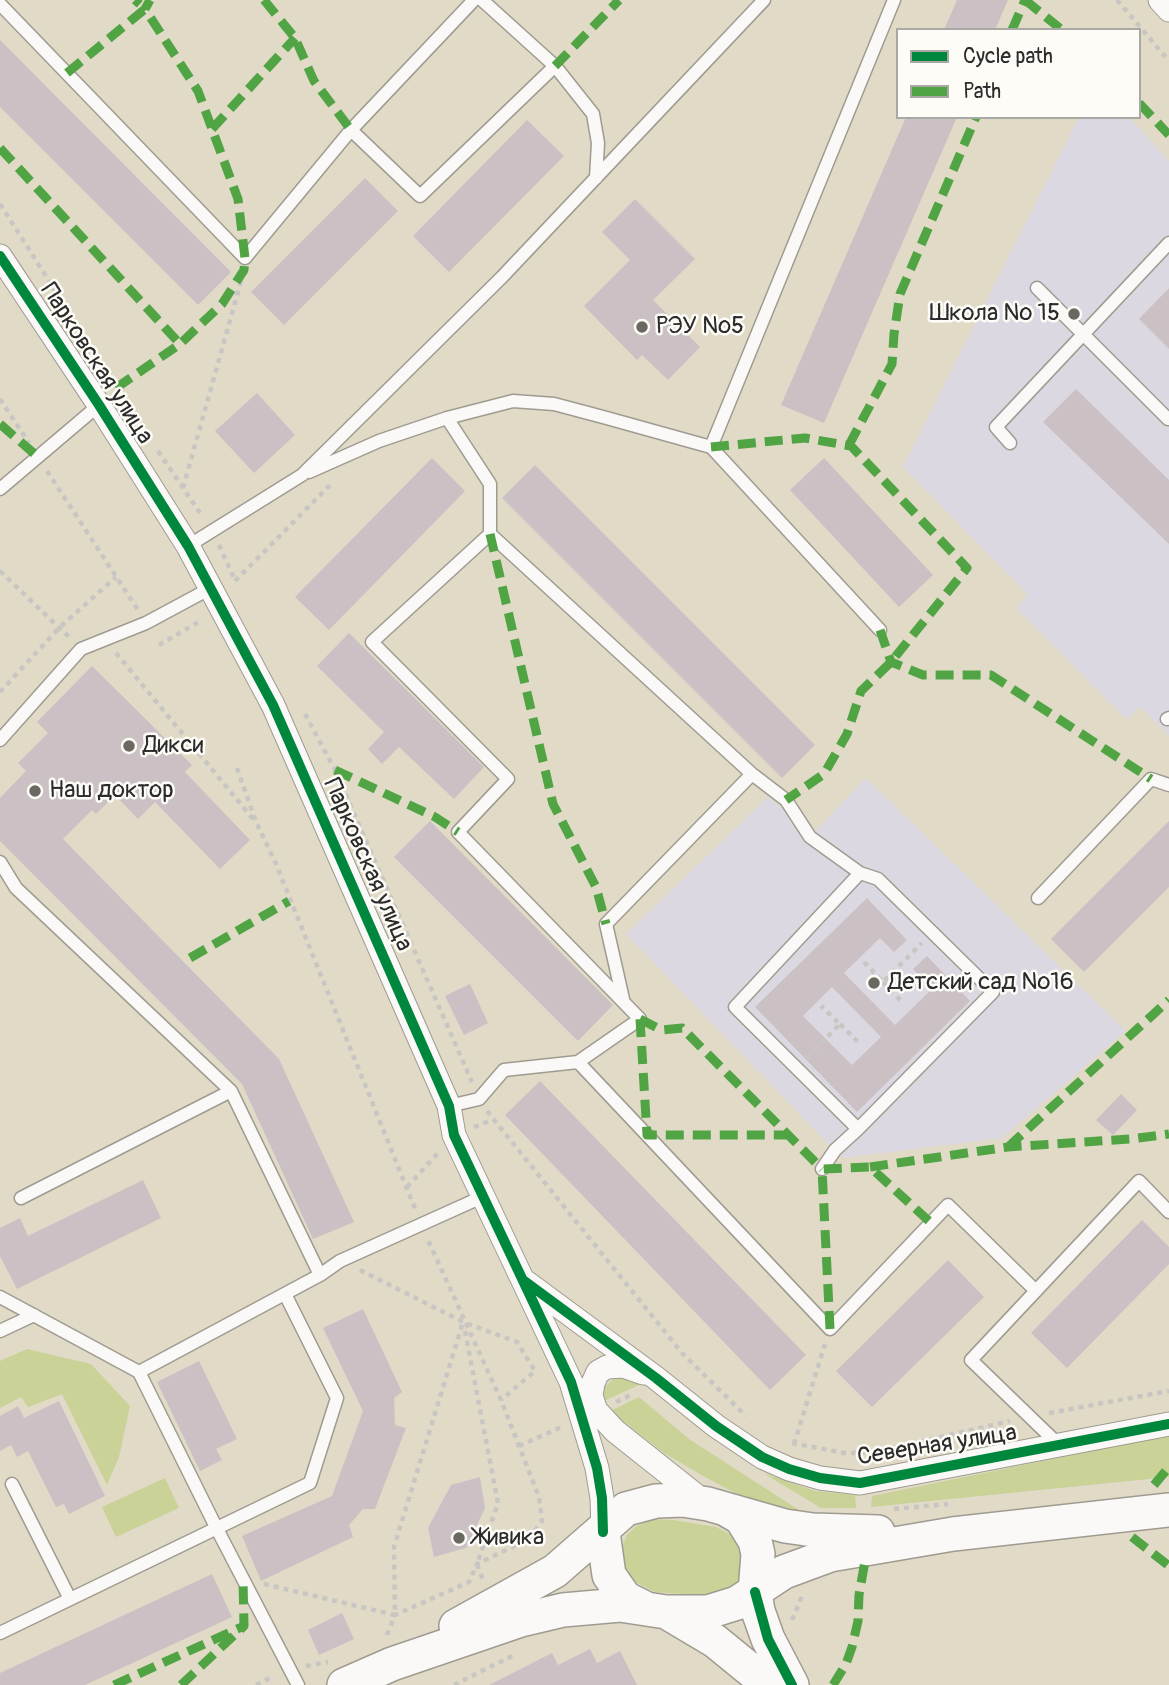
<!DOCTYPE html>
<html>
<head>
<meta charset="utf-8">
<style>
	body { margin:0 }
	#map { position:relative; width:1169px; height:1685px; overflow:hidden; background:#e1dac7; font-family:Pangolin,sans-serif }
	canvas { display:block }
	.legend { position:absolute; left:896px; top:28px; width:245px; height:91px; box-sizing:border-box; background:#fdfcf7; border:2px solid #a9a8a5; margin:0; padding:9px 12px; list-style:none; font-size:21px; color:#2b2b2b }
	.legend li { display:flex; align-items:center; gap:14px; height:35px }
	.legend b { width:35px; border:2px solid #a9a8a5 }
</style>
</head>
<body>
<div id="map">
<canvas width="1169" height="1685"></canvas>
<ul class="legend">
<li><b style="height:9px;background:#00873e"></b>Cycle path</li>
<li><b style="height:9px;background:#51a443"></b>Path</li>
</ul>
</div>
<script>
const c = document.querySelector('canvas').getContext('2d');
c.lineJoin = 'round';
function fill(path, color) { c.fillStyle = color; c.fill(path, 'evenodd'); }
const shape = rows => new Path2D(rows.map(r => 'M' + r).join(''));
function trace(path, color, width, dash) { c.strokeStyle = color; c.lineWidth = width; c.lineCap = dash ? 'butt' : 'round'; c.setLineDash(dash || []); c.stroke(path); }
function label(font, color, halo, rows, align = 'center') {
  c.font = font + ' Pangolin,sans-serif'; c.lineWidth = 5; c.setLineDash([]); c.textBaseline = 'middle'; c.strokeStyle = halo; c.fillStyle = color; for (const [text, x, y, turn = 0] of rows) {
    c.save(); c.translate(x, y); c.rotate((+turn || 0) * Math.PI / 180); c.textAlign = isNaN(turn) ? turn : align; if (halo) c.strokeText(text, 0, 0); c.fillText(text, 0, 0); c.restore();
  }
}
fill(shape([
	[1079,117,1129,117,1169,161,1169,736,1141,707,1126,719,1016,608,1028,595,903,467],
	[866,778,1126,1031,1002,1138,842,1158,626,934,768,797,809,832,810,837]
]), '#dcd8e2');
fill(shape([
	[27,1349,91,1364,130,1406,119,1457,107,1485,62,1394,28,1407,21,1397,0,1408,0,1361],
	[623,1377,639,1385,604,1401,604,1388,613,1379],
	[639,1397,689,1439,802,1512,803,1518,752,1502,705,1477,664,1453,610,1411],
	[1169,1435,1169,1477,871,1507,872,1496],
	[763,1473,815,1491,855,1495,856,1508,821,1508],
	[165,1478,179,1508,116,1537,102,1507],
	[652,1519,673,1520,716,1527,733,1536,743,1551,743,1574,737,1582,730,1589,708,1596,655,1592,635,1582,626,1571,622,1554,623,1544,627,1535,635,1527]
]), '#cad297');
fill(shape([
	[957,0,1008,0,995,30,944,30],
	[0,40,231,272,198,305,0,107],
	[906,117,957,117,824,423,781,405],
	[527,120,564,156,449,272,413,236],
	[365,178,398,211,284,325,251,292],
	[635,199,695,259,653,300,700,347,668,380,642,355,637,360,584,306,630,260,602,232],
	[1169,288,1169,349,1139,319],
	[1076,389,1169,480,1169,544,1043,422],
	[257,393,295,435,254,473,215,431],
	[432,458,465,491,329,630,295,597],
	[824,458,933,575,899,607,790,490],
	[535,465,815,745,782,778,502,498],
	[349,633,484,767,454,799,399,747,382,764,368,749,384,732,317,666],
	[92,666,192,765,185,772,250,840,220,869,155,802,138,819,115,795,96,814,92,810,63,839,279,1059,354,1222,313,1239,242,1084,0,841,0,798,26,771,18,763,48,733,37,722],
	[430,821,613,1005,578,1041,394,857],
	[1169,821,1169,887,1084,972,1051,939],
	[867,898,907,940,894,952,880,938,844,973,895,1025,932,989,913,969,927,956,970,1001,857,1112,755,1007],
	[832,987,881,1037,852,1065,803,1016],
	[470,984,488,1023,464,1035,445,996],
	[540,1081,806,1355,770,1390,505,1115],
	[1121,1094,1137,1110,1113,1135,1096,1120],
	[143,1180,161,1218,17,1289,0,1256,0,1228,20,1218,28,1236],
	[1142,1220,1169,1247,1169,1264,1067,1368,1031,1333],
	[948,1260,984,1297,872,1407,836,1371],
	[363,1309,402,1392,394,1398,395,1425,406,1428,375,1509,363,1509,349,1525,353,1537,261,1581,242,1536,332,1496,363,1411,323,1328],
	[199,1361,237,1439,216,1449,222,1460,200,1471,157,1382],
	[59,1401,105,1496,69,1514,64,1504,56,1507,28,1451,17,1457,11,1445,0,1451,0,1416,18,1406,24,1418],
	[480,1477,485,1508,466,1548,434,1557,428,1528,451,1485],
	[212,1574,232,1617,85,1685,0,1685,0,1673],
	[342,1613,354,1639,319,1655,308,1630],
	[590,1649,597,1663,620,1651,637,1685,489,1685,552,1653,558,1665]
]), '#cbc1c5');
const lane = shape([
	[482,0,555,66,593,114,598,143,596,178],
	[0,4,245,258,351,130,420,196,555,66],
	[351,130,474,0],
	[1037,288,1168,419],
	[447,418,490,484,490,534,372,642,508,779,458,832,640,1019,578,1062],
	[1010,443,996,427,1169,243],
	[711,447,894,0],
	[309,472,379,441,447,418,513,401,554,404,603,417,711,447,880,630],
	[0,489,99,405],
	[490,534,752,774,786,800,810,837,860,873,735,1007,858,1129,993,992,878,879,860,873],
	[188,546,302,475,502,277,764,0],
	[1167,719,1169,718],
	[0,740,81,649,146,623,211,588],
	[0,862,16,888,231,1091,320,1275],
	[1038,898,1151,779,1169,785],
	[623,999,606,924,752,774],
	[449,1106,479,1099,504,1070,578,1062,830,1329,948,1205,1036,1291],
	[822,1169,835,1150,858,1129],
	[21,1198,231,1091],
	[0,1297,139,1372,217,1529,298,1685],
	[0,1331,34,1315],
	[139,1372,320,1275,340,1261,482,1197],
	[1060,1446,971,1360,1139,1181,1169,1212],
	[12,1484,70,1599],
	[0,1633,310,1483,337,1398,285,1294]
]);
const street = shape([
	[1160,0,1169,10],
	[0,256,99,405,188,546,273,705,449,1106,454,1135,571,1382,597,1468,602,1498,603,1532],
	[526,1282,656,1378,716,1426,762,1457,789,1469,820,1478,860,1483,1169,1424],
	[577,1390,615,1431,703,1501],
	[596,1411,591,1396,593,1383,598,1372,607,1367,623,1366,643,1373]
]);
const secondary = shape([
	[727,1510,741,1518,755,1541,758,1554,755,1592,758,1611,768,1639,792,1685],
	[603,1532,609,1575,625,1598,645,1608],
	[668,1613,715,1641,769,1685],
	[456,1626,555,1571,626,1509,656,1501,683,1500,708,1504,785,1526,813,1530,878,1532],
	[344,1685,392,1664,521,1620,563,1610,620,1605,666,1612,708,1612,737,1603,784,1572,830,1555,953,1534,1169,1510]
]);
trace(lane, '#9f9b91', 15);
trace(street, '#9f9b91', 25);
trace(secondary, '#9f9b91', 36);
trace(shape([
	[1117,0,1169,61],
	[0,204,74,320],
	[0,399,29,443],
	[158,451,202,516],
	[47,471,138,610],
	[183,488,243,274],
	[219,545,234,578],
	[0,571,70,638],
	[235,581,333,482],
	[159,645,202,620],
	[116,653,253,819],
	[0,692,59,628,116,577],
	[305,714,335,770,472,1082],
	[237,768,256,822,276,864,416,1211],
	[864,962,883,982,922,943],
	[883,982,903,1003],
	[840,1024,860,1044],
	[807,1058,840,1024,821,1006],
	[487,1111,682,1353,746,1416],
	[474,1127,492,1120],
	[407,1187,439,1152],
	[360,1270,463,1322,517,1342,535,1371,501,1400],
	[465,1331,498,1503,477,1564,483,1580],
	[616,1402,633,1394],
	[1049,1413,1169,1391],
	[792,1443,844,1453,858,1453,902,1446,1010,1421],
	[794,1444,825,1344],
	[519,1446,564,1426],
	[894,1509,948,1504],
	[264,1584,395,1615,394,1547,463,1322],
	[792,1620,802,1596],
	[387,1635,395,1615,469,1582,477,1564,529,1539,542,1521,539,1497,501,1400,427,1238],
	[306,1666,328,1662],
	[256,1685,274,1676],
	[454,1685,516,1654]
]), '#c8c6c2', 4.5, [5, 5]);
trace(lane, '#faf9f7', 12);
trace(street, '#faf9f7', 23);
trace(secondary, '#faf9f7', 33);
trace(shape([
	[264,0,295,38,314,81,351,130],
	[1025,0,1062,30],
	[1012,30,1025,0],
	[555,66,619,0],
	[67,73,145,9,135,0],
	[1139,103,1169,135],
	[212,129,295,38],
	[0,148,180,344],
	[116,388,180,344,222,304,244,270,245,258,238,199,198,91,145,9,150,0],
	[0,424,38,457],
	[849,445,892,364,894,334,900,294,976,117],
	[711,447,805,438,851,446,967,568,891,662,861,691,847,734,824,774,786,800],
	[490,534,553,804,596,887,606,924],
	[880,630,891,662,923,675,991,675,1151,779],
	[335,770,435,817,458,832],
	[190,958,289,901],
	[640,1019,647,1135,787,1135],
	[640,1019,661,1030,682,1028,822,1169],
	[1008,1147,1169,1000],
	[870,1167,1008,1147,1131,1139,1169,1134],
	[830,1329,822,1169,870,1167,931,1223],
	[1154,1485,1169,1467],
	[1132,1537,1169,1566],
	[114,1685,244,1626],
	[181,1685,244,1626,243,1579],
	[833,1685,846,1664,852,1647,858,1621,859,1595,865,1561]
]), '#51a443', 9, [18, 9]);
trace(shape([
	[0,256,99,405,188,546,273,705,449,1106,454,1135,571,1382,597,1468,602,1498,603,1532],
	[523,1280,656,1378,716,1426,762,1457,789,1469,820,1478,860,1483,1169,1424],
	[755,1592,768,1639,792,1685]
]), '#00873e', 10);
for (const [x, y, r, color] of [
	[1074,314,7,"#6b6862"],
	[642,327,7,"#6b6862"],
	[129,746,7,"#6b6862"],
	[35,791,7,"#6b6862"],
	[874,983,7,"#6b6862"],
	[459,1538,7,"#6b6862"]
]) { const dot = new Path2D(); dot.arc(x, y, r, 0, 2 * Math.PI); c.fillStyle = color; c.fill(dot); trace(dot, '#fdfcf7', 2.5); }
label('24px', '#2b2b2b', '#fdfcf7', [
	["Школа № 15",1060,314,"right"],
	["РЭУ №5",656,327],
	["Дикси",143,746],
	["Наш доктор",49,791],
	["Детский сад №16",888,983],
	["Живика",473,1538]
], 'left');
label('24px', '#2b2b2b', '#fdfcf7', [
	["Парковская улица",96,364,57],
	["Парковская улица",367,865,66],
	["Северная улица",937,1446,-9]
]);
</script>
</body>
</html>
